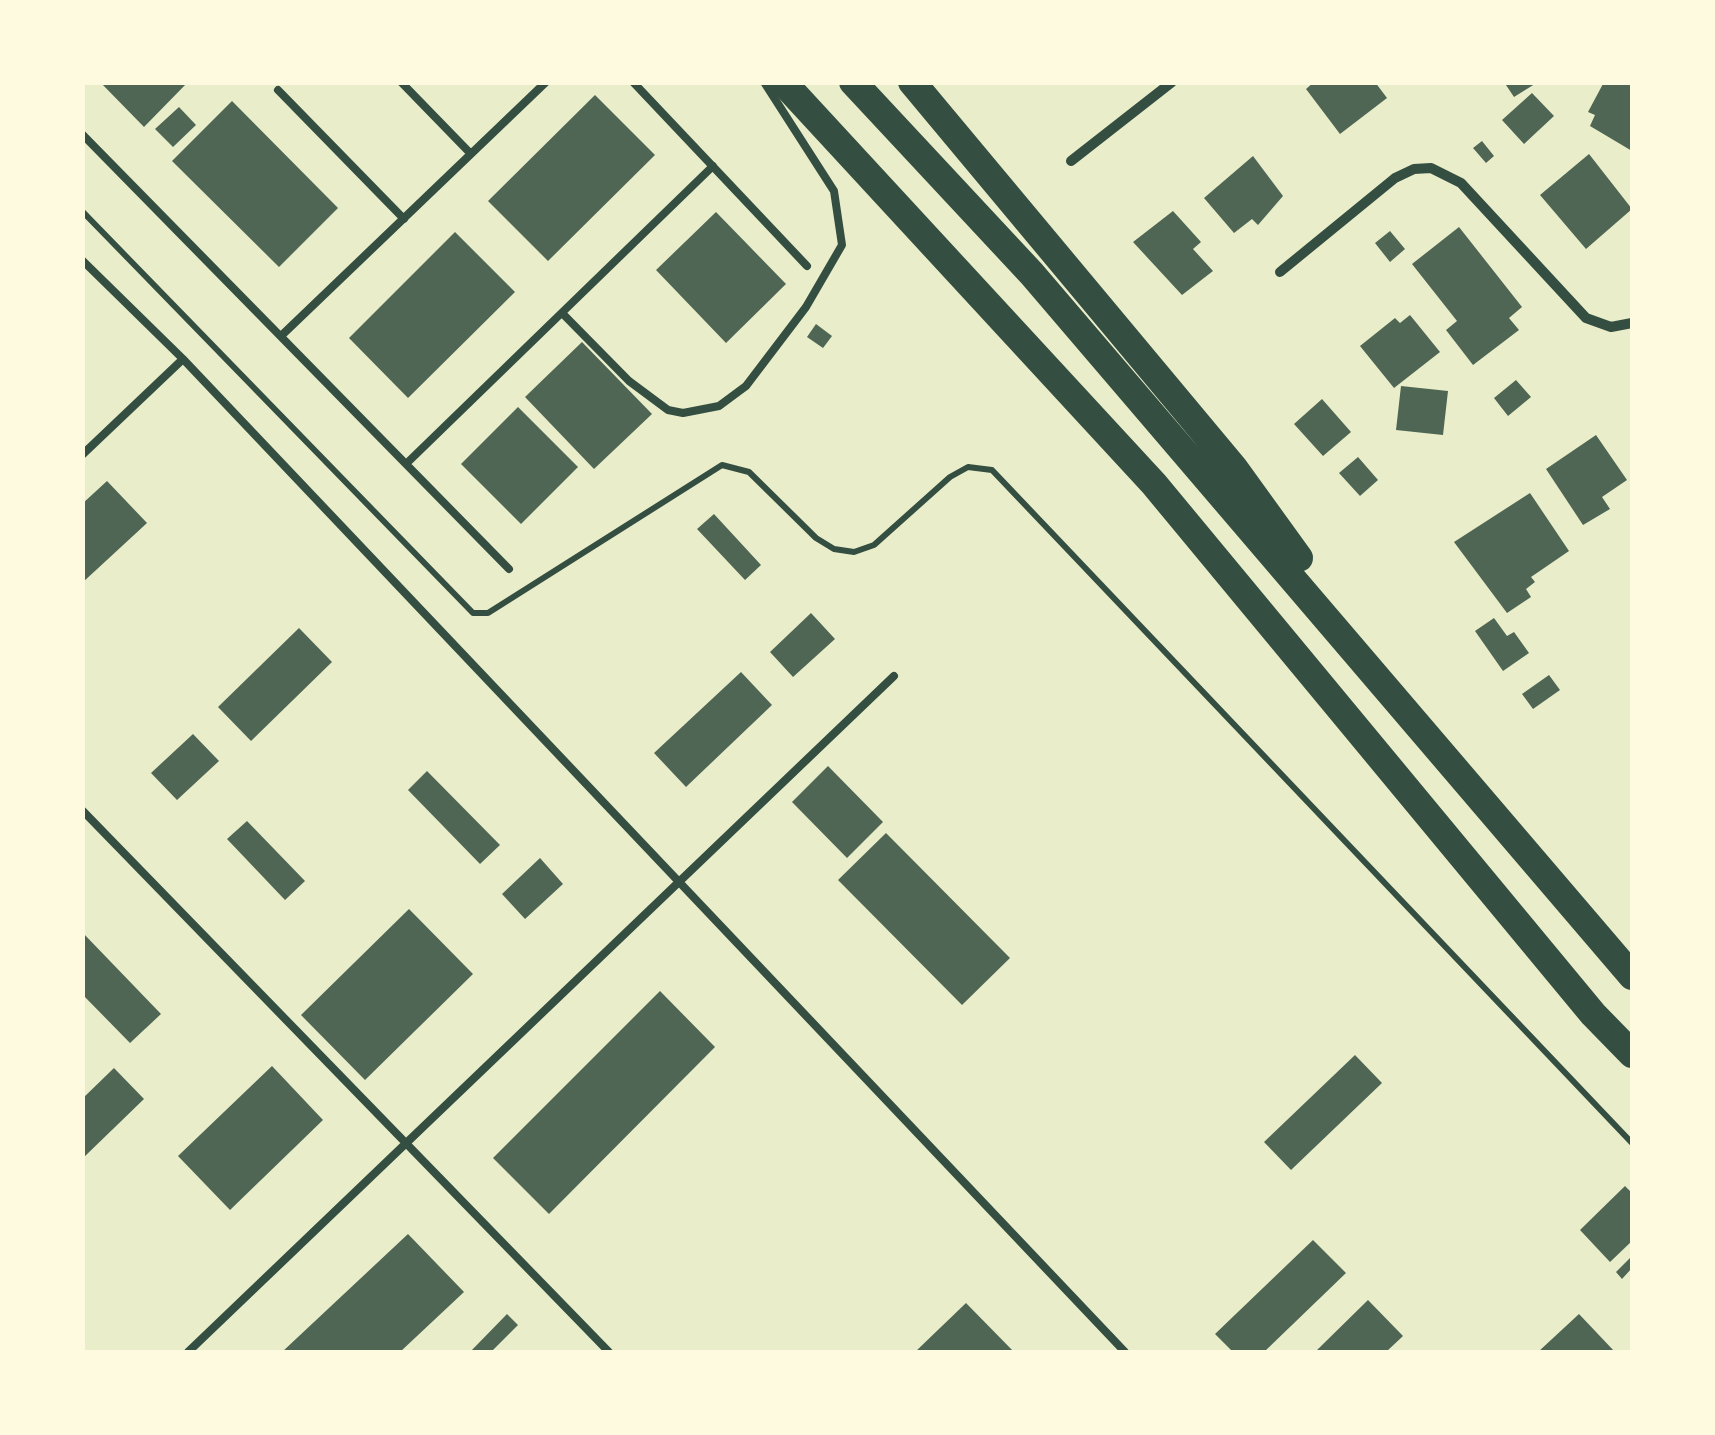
<!DOCTYPE html>
<html>
<head>
<meta charset="utf-8">
<style>
	body { margin:0 }
	#map { position:relative; width:1715px; height:1435px; overflow:hidden; background:#e9edc9; font-family:Jost,sans-serif }
	canvas { display:block }
	.frame { position:absolute; inset:0; border:85px solid #fefae0; pointer-events:none }
</style>
</head>
<body>
<div id="map">
<canvas width="1715" height="1435"></canvas>
<div class="frame"></div>
</div>
<script>
const c = document.querySelector('canvas').getContext('2d');
c.lineJoin = 'round';
function fill(path, color) { c.fillStyle = color; c.fill(path, 'evenodd'); }
const shape = rows => new Path2D(rows.map(r => 'M' + r).join(''));
function trace(path, color, width, dash) { c.strokeStyle = color; c.lineWidth = width; c.lineCap = dash ? 'butt' : 'round'; c.setLineDash(dash || []); c.stroke(path); }
fill(shape([
	[100,82,188,82,144,127],
	[1314,82,1375,82,1387,98,1340,134,1306,89],
	[1504,82,1538,82,1514,97],
	[1604,82,1632,82,1632,151,1590,126,1595,115,1588,112],
	[1532,93,1554,116,1524,144,1502,120],
	[595,95,655,155,548,261,488,201],
	[232,101,338,208,279,267,172,161],
	[179,107,196,125,173,147,155,129],
	[1482,141,1494,156,1486,163,1473,148],
	[1589,154,1632,209,1586,249,1540,195],
	[1253,156,1283,196,1258,225,1252,219,1234,233,1204,198],
	[1173,211,1201,242,1193,249,1213,271,1182,295,1133,242],
	[716,212,786,284,726,343,656,270],
	[1459,227,1522,307,1509,318,1519,330,1473,365,1446,330,1457,321,1412,264],
	[1390,231,1405,249,1390,262,1375,243],
	[455,232,515,292,408,398,349,338],
	[1410,315,1440,352,1394,388,1360,346,1395,318,1400,323],
	[816,324,832,336,823,348,807,337],
	[582,342,652,414,594,469,525,397],
	[1516,380,1531,397,1508,416,1494,398],
	[1401,386,1448,391,1443,435,1396,430],
	[1322,399,1351,432,1323,456,1294,424],
	[518,407,578,467,521,524,461,464],
	[1596,435,1627,480,1602,497,1610,509,1583,525,1546,469],
	[1358,457,1378,480,1360,496,1339,473],
	[107,481,147,523,82,583,82,504],
	[1530,493,1569,551,1531,577,1535,582,1526,589,1531,597,1507,613,1454,542],
	[714,514,761,565,745,580,697,529],
	[811,613,835,639,793,677,770,652],
	[1494,618,1507,636,1514,632,1529,653,1503,671,1475,631],
	[299,628,332,662,251,741,218,707],
	[741,672,772,705,686,787,654,753],
	[1549,675,1560,690,1533,709,1522,694],
	[193,734,219,761,177,800,151,773],
	[828,766,883,822,847,858,792,802],
	[427,771,500,845,480,864,408,790],
	[247,821,305,881,285,900,227,839],
	[886,833,1010,958,962,1005,838,880],
	[540,858,563,884,525,919,502,894],
	[409,909,473,974,365,1080,301,1015],
	[82,932,161,1014,130,1043,82,994],
	[660,991,715,1047,549,1214,493,1158],
	[1355,1055,1382,1083,1291,1170,1264,1142],
	[272,1066,323,1120,230,1210,178,1156],
	[114,1068,144,1099,82,1159,82,1099],
	[1625,1186,1632,1193,1632,1241,1610,1262,1580,1230],
	[408,1234,464,1292,400,1352,282,1352],
	[1313,1240,1346,1273,1264,1352,1233,1352,1215,1334],
	[1632,1256,1632,1268,1622,1279,1616,1272],
	[1368,1300,1403,1336,1386,1352,1315,1352],
	[966,1303,1014,1352,915,1352],
	[507,1314,518,1325,491,1352,470,1352],
	[1579,1314,1615,1352,1538,1352]
]), '#4f6655');
trace(shape([
	[82,211,473,613,488,613,722,465,749,472,816,538,834,549,854,552,874,545,950,477,968,467,992,470,1632,1143]
]), '#344e41', 6);
trace(shape([
	[401,82,471,154],
	[633,82,807,266],
	[278,90,404,219],
	[82,134,509,569],
	[82,260,183,359,1125,1352],
	[563,314,629,381,668,410,683,413,719,406,746,386,806,307,842,245,834,191,764,82],
	[281,336,546,82],
	[82,455,183,359],
	[407,463,713,166],
	[82,810,609,1352],
	[188,1352,894,676]
]), '#344e41', 8);
trace(shape([
	[1071,161,1172,82],
	[1280,272,1395,178,1414,169,1431,168,1461,183,1586,318,1611,327,1632,323]
]), '#344e41', 10);
trace(shape([
	[783,82,1154,484,1593,1014,1632,1054],
	[853,82,1032,274,1632,976],
	[912,82,1234,468,1299,558]
]), '#344e41', 28);
</script>
</body>
</html>
